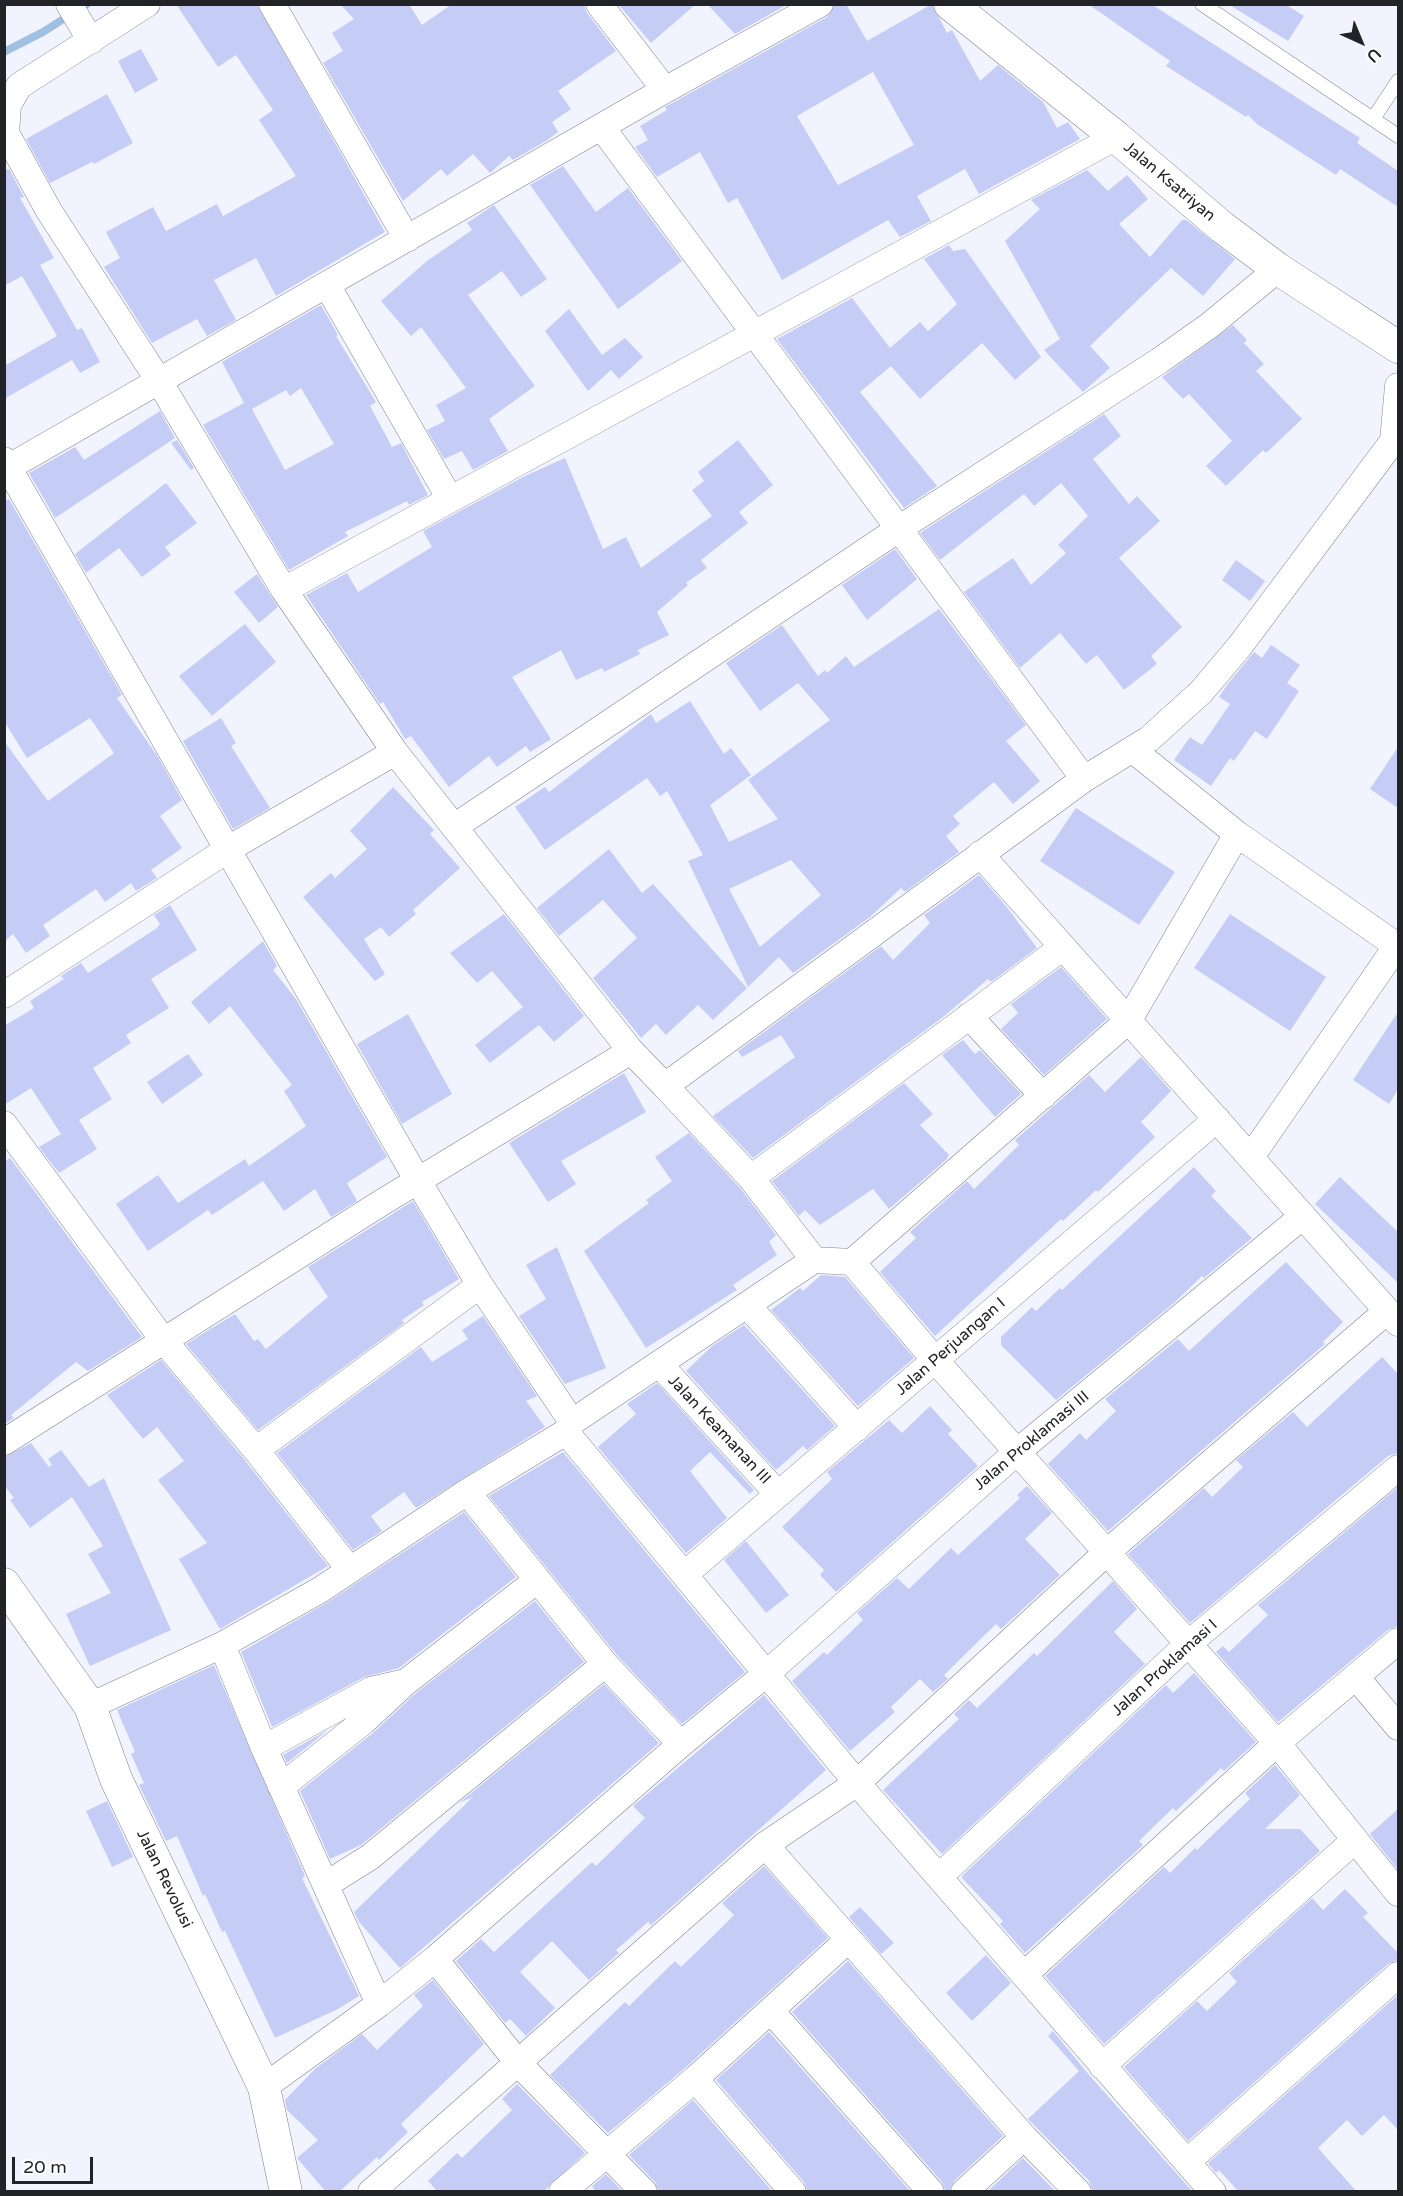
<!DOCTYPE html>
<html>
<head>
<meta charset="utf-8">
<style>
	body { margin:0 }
	#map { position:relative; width:1403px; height:2196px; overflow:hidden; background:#f1f3fe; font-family:"Varela Round",sans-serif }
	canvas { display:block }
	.frame { position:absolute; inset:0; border:6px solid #222327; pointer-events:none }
	.north { position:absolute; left:1331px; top:12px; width:60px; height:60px; -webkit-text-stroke:4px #fff; paint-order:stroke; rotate:136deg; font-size:16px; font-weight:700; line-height:24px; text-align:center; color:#222327 }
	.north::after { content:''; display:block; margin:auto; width:21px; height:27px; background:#222327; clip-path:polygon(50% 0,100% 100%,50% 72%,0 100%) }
	.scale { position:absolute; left:12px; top:2157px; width:81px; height:27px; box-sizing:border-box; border:3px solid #222327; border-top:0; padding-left:8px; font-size:18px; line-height:21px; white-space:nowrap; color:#222327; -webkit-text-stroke:4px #fff; paint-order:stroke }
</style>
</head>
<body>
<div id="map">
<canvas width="1403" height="2196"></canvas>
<div class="frame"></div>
<div class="north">U</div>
<div class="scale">20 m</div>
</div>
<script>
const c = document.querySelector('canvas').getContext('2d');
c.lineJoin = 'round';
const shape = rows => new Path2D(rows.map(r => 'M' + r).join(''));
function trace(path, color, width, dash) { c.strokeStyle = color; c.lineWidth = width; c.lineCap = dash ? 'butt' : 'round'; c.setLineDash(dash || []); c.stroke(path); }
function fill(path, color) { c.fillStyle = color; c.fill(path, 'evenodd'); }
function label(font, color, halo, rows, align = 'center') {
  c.font = font + ' "Varela Round",sans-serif'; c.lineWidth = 4.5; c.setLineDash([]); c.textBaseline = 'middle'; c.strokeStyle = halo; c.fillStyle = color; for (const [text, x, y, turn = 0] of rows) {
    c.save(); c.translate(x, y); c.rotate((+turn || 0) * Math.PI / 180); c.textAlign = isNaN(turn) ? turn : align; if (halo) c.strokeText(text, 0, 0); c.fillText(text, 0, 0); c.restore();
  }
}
trace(shape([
	[4,52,43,32,87,4]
]), '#a0c0e1', 8);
fill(shape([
	[176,4,257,4,385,232,276,296,256,258,214,280,236,320,207,336,197,319,152,343,104,267,120,258,106,232,153,207,166,231,217,204,223,216,296,176,259,120,273,110,236,55,218,67],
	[340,4,409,4,422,25,452,4,584,4,587,13,616,51,558,91,571,109,552,122,558,132,546,141,513,160,509,156,490,173,473,154,447,176,441,169,403,201,323,63,343,51,332,33,354,19],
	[618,4,696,4,651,43],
	[707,4,788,4,735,34],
	[835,4,846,4,867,41,932,4,947,33,952,30,980,81,998,65,1043,102,1057,128,1068,122,1080,139,979,194,965,169,917,196,931,221,900,237,888,220,782,280,737,198,728,203,700,152,657,177,635,147,648,140,640,126,667,110,665,107,827,17],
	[873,72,914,145,838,185,797,116],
	[1088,4,1151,4,1360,138,1357,143,1398,171,1398,207,1340,169,1336,175,1257,124,1248,115,1246,117,1166,66,1170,61],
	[1228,4,1285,4,1304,16,1288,41],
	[141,49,158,80,135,93,118,61],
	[107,94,133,143,94,164,92,162,50,183,26,139],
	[563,166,596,212,628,188,682,261,618,309,530,185],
	[9,169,24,197,20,198,54,258,40,265,77,330,82,328,100,362,80,373,72,360,4,399,4,366,57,336,22,276,4,286,4,170],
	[1087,170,1108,191,1127,175,1148,199,1119,224,1150,257,1182,220,1186,220,1235,259,1203,296,1171,268,1090,346,1110,368,1083,392,1044,350,1060,339,1005,241,1040,209,1031,200],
	[494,205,547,279,521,297,502,271,468,295,535,386,489,419,508,451,473,470,462,451,444,459,427,430,445,421,436,405,466,388,421,327,411,336,381,301,427,261,472,230,467,223],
	[949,245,953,251,965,249,1041,357,1015,380,982,343,920,399,891,366,860,392,937,486,904,508,777,339,852,298,890,348,920,322,928,331,957,304,924,259],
	[321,305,338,335,336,336,376,402,370,406,392,447,401,443,428,495,409,505,407,501,345,532,348,536,289,570,203,425,244,403,222,362],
	[301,388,334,444,285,470,252,409,286,390,290,396],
	[569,309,602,355,625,338,643,357,619,379,611,370,588,391,545,331],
	[1233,325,1247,340,1244,343,1264,364,1256,371,1302,419,1266,453,1263,450,1226,486,1206,466,1232,441,1189,394,1183,399,1162,377],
	[160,411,175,438,55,518,29,473,75,447,84,460],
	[1104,414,1121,436,1093,459,1129,504,1137,496,1160,521,1119,558,1182,627,1151,656,1157,664,1124,690,1097,655,1086,664,1060,633,1020,668,964,592,1013,558,1031,585,1066,553,1058,545,1088,516,1061,483,1034,506,1024,494,940,560,920,533],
	[177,440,194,468,191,470,171,443],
	[738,440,773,485,739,512,748,523,701,560,707,568,686,583,688,585,657,612,669,635,638,650,640,654,604,672,602,668,576,680,561,650,512,677,551,739,530,752,526,746,497,767,489,756,449,787,411,736,405,739,383,702,380,704,306,595,347,573,358,592,432,547,423,531,525,476,565,458,603,549,626,537,641,568,712,516,692,490,704,481,698,472],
	[166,483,197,523,165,547,171,555,142,577,119,548,86,573,75,554],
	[9,499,122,695,117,698,158,757,182,800,160,816,182,848,151,870,157,878,136,891,131,883,105,902,96,889,43,925,50,936,26,953,13,934,4,942,4,741,48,801,114,753,90,718,27,758,4,721,4,501],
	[895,549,917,579,867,620,842,585],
	[1236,560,1265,581,1250,601,1222,580],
	[257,574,278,607,259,623,234,592],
	[939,609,1026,725,1006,741,1040,781,1013,804,994,782,953,816,960,824,946,836,959,852,905,892,901,888,870,917,793,973,779,957,748,987,688,861,703,855,667,791,660,796,647,778,545,850,515,807,545,787,549,792,651,714,656,723,690,701,724,754,731,748,751,775,710,805,729,842,778,819,748,780,830,720,798,683,760,711,726,663,782,625,818,676,825,670,827,673,846,656,854,667],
	[791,860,821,895,760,947,729,889],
	[245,624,276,662,212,716,179,676],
	[1271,645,1300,665,1287,683,1299,691,1267,739,1255,731,1234,761,1230,758,1211,786,1174,760,1190,737,1202,745,1230,704,1219,697,1227,685,1254,652,1262,658],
	[221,718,236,743,231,746,270,808,233,829,183,741],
	[1398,747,1398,808,1370,789],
	[393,787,434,830,430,834,460,868,413,910,416,914,389,937,381,927,364,939,385,974,375,981,303,897,331,873,335,878,367,849,350,831],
	[1076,808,1175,872,1139,925,1040,861],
	[609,849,642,893,653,884,747,988,713,1020,698,1005,666,1035,656,1024,641,1038,593,978,637,938,603,900,559,936,537,908],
	[979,875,1006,906,1037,948,991,982,988,979,943,1017,753,1158,713,1116,795,1057,781,1035,742,1057,738,1051,881,946,893,960,930,923,924,915],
	[170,905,197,950,151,979,169,1008,126,1035,131,1043,93,1068,112,1099,79,1120,97,1149,59,1173,39,1147,61,1134,31,1088,4,1105,4,1026,34,1008,30,1001,64,979,61,976,81,963,88,973,157,928,160,924,154,915],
	[504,914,584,1016,554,1042,539,1025,490,1063,475,1045,523,1007,492,971,477,983,450,953],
	[1230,914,1326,977,1290,1031,1194,968],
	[263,941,277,966,273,970,296,999,387,1157,347,1183,357,1201,331,1217,315,1189,284,1211,263,1181,212,1215,208,1210,148,1251,116,1204,158,1175,178,1203,245,1159,249,1166,306,1126,284,1091,292,1085,230,1006,209,1024,191,1002],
	[1061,967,1107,1019,1044,1075,1001,1029,1018,1013,1011,1004],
	[1398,1012,1398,1089,1389,1104,1353,1080],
	[408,1014,452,1094,402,1124,357,1044],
	[963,1040,975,1054,980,1050,1021,1094,995,1117,942,1055],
	[188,1054,203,1075,162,1104,147,1082],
	[1141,1057,1171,1091,1141,1122,1155,1137,1098,1192,1096,1190,1063,1221,1061,1219,935,1336,880,1272,916,1238,910,1232,967,1181,974,1189,1019,1145,1015,1140,1089,1075,1105,1092],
	[624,1073,646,1112,561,1161,576,1184,548,1202,509,1143],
	[904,1083,933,1114,920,1125,949,1155,946,1160,889,1209,873,1189,820,1225,805,1210,799,1216,772,1181],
	[689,1133,740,1188,776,1235,769,1242,777,1255,733,1285,737,1290,646,1348,584,1251,649,1203,646,1200,672,1181,655,1157],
	[10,1158,142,1337,88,1371,76,1362,11,1415,14,1418,4,1424,4,1162],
	[1194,1167,1216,1191,1211,1196,1252,1238,1204,1278,1202,1276,1175,1302,1056,1400,1001,1345,1001,1337,1032,1307,1036,1311,1060,1288,1062,1290],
	[1340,1177,1398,1232,1398,1283,1315,1204],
	[413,1201,459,1279,422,1302,424,1305,402,1320,404,1323,258,1430,186,1344,235,1314,254,1341,258,1339,266,1349,328,1297,308,1267],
	[557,1247,606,1368,565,1384,519,1316,546,1299,526,1265],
	[1286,1262,1343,1322,1323,1342,1325,1344,1108,1531,1048,1464,1080,1433,1086,1440,1116,1411,1105,1399,1178,1339,1189,1351],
	[821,1275,845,1277,914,1358,858,1406,771,1310,800,1288,803,1291],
	[483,1316,537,1396,526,1401,545,1427,416,1508,404,1492,371,1516,382,1531,353,1550,277,1453,421,1347,432,1362,468,1339,462,1330],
	[744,1325,835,1426,807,1450,803,1446,776,1470,686,1371,712,1346],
	[1382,1357,1398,1374,1398,1453,1388,1456,1190,1623,1128,1554,1204,1488,1212,1497,1243,1467,1236,1460,1293,1412,1307,1427],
	[161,1360,244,1459,328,1566,220,1629,179,1559,207,1543,158,1480,184,1461,157,1427,143,1439,107,1395],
	[657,1383,754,1490,750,1494,710,1452,690,1471,727,1518,686,1553,598,1447,636,1414,627,1404],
	[930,1406,952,1430,948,1434,978,1466,836,1592,820,1575,824,1570,782,1527,832,1479,827,1472,889,1420,902,1433],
	[31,1443,49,1467,52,1465,48,1459,61,1450,89,1487,104,1478,171,1630,90,1666,66,1614,111,1593,88,1554,103,1546,72,1497,30,1528,10,1500,14,1498,4,1485,4,1457],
	[563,1452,745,1672,682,1724,616,1654,489,1496],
	[1027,1486,1052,1513,1025,1539,1060,1575,1001,1629,996,1624,944,1675,948,1679,933,1692,920,1679,891,1707,895,1712,850,1751,792,1681,824,1652,827,1655,863,1620,857,1613,897,1578,909,1589,951,1548,958,1555,1020,1498,1017,1495],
	[1398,1487,1398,1626,1388,1630,1278,1722,1216,1652,1223,1646,1229,1652,1268,1615,1258,1605],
	[464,1512,516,1577,399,1668,364,1677,272,1727,241,1652,328,1602],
	[746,1541,789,1595,766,1613,724,1560],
	[1113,1581,1137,1609,1114,1632,1145,1664,942,1854,883,1790,959,1719,954,1714,969,1700,977,1708,1034,1653,1037,1656],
	[535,1601,584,1662,361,1845,330,1859,300,1791,373,1733,416,1693],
	[214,1665,305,1876,302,1878,359,1996,338,2009,275,2038,225,1931,222,1932,205,1894,203,1896,177,1836,166,1841,139,1785,144,1783,131,1754,135,1752,117,1710],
	[1194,1673,1256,1742,1224,1771,1221,1768,1176,1811,1173,1808,1139,1841,1143,1845,1025,1953,1000,1924,1003,1921,962,1878,963,1875,1166,1685,1173,1693],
	[604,1684,659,1743,400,1968,359,1922,354,1912,473,1797,459,1803],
	[764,1695,826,1770,651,1925,648,1922,616,1950,619,1953,589,1980,552,1941,520,1972,555,2008,526,2036,510,2019,505,2023,456,1961,481,1939,494,1952,592,1862,596,1866,645,1818,633,1806],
	[328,1730,287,1763,283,1755],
	[1275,1765,1300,1795,1265,1829,1300,1829,1320,1851,1104,2044,1045,1976,1164,1867,1170,1873,1195,1848,1197,1850,1250,1799,1245,1793],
	[107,1801,133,1857,112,1867,86,1811],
	[1398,1809,1398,1870,1370,1834],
	[764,1866,828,1938,685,2068,608,2133,550,2075,625,2002,629,2006,675,1961,681,1967,714,1935,734,1915,722,1903],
	[1345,1889,1368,1913,1363,1917,1398,1953,1398,1960,1388,1964,1188,2141,1124,2067,1197,2001,1207,2011,1237,1982,1229,1973,1312,1898,1323,1910],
	[860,1907,894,1943,881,1954,849,1917],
	[986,1955,1011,1983,972,2021,946,1993],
	[848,1961,1003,2136,954,2181,949,2192,946,2192,942,2182,792,2012],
	[433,1980,484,2044,401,2124,408,2132,379,2160,377,2157,339,2192,326,2192,297,2158,318,2140,287,2110,285,2100,316,2068,362,2034,377,2050,423,2006,414,1995],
	[1398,1995,1398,2130,1384,2115,1362,2136,1347,2120,1318,2148,1357,2192,1239,2192,1219,2170,1216,2173,1208,2163],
	[1053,2031,1090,2076,1193,2192,1093,2192,1089,2181,1028,2119,1079,2071,1048,2036],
	[769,2032,911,2192,808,2192,804,2182,716,2080],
	[517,2084,585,2153,543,2192,438,2192,428,2181,457,2153,462,2158,512,2110,502,2099],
	[693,2100,773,2192,659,2192,655,2182,629,2155],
	[1023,2158,1056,2192,987,2192],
	[606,2174,623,2192,596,2192,592,2186]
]), '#c5cdf7');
const service = shape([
	[1202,4,1398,136],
	[1373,119,1398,81]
]);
const minor = shape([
	[69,4,91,41],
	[147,4,19,86,8,105,6,133,49,211,159,381,284,590,395,752,631,1051],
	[272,4,407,239],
	[599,4,665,90],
	[603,129,1084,779],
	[327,285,450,499],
	[1393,441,1398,386],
	[4,460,418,1181,480,1285,572,1422],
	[4,470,665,90,820,4],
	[284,590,1116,137],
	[1133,750,1237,834,1397,946],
	[454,827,900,528,1159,361,1210,325,1278,269],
	[980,854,1398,1323],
	[4,995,230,848,395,752],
	[969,1016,1043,1096],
	[4,1124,164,1341,256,1450,350,1570],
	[1251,1157,1398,944],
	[751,1178,1063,947],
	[814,1260,852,1262,935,1360,1277,1743,1398,1893],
	[852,1262,1129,1020,1237,834],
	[747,1305,857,1428],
	[660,1365,778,1494],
	[566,1432,857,1783,1213,2192],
	[4,1442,381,1203,631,1051,665,1086,1084,779,1149,739,1201,692,1239,647,1393,441,1398,439],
	[256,1450,480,1285],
	[467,1492,605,1664,681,1744],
	[685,1574,1217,1119],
	[222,1645,264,1748,379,2004],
	[1356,1677,1398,1727],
	[90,1706,222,1645,320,1590,467,1492,566,1432,572,1422,814,1260,751,1178,665,1086],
	[264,1748,371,1690,406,1682],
	[281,1787,364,1721,406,1682,536,1581],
	[765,1845,1024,2137,1078,2192],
	[940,1876,1188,1644,1398,1468],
	[327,1884,370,1857,605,1664],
	[435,1959,519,2064,644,2192],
	[1024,1975,1277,1743,1398,1641],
	[771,2011,931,2192],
	[1102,2066,1355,1840],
	[695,2079,793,2192],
	[264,2087,379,2004,435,1959,681,1744,766,1674,1018,1451,1303,1216],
	[1188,2161,1398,1975],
	[371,2192,765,1845,857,1783,1106,1553,1387,1311],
	[562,2192,695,2079,848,1940],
	[964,2192,1024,2137]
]);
const tertiary = shape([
	[950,4,1116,137,1222,227,1278,269,1398,347],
	[4,1584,90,1706,116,1779,264,2087,286,2192]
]);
trace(service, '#83848f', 15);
trace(minor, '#83848f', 27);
trace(tertiary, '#83848f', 33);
trace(service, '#fff', 14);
trace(minor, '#fff', 26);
trace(tertiary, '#fff', 32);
label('16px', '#222327', '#fff', [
	["Jalan Ksatriyan",1169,182,40],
	["Jalan Perjuangan I",951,1347,-41],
	["Jalan Keamanan III",719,1430,47],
	["Jalan Proklamasi III",1032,1441,-40],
	["Jalan Proklamasi I",1165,1668,-42],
	["Jalan Revolusi",164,1879,64]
]);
</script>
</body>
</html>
